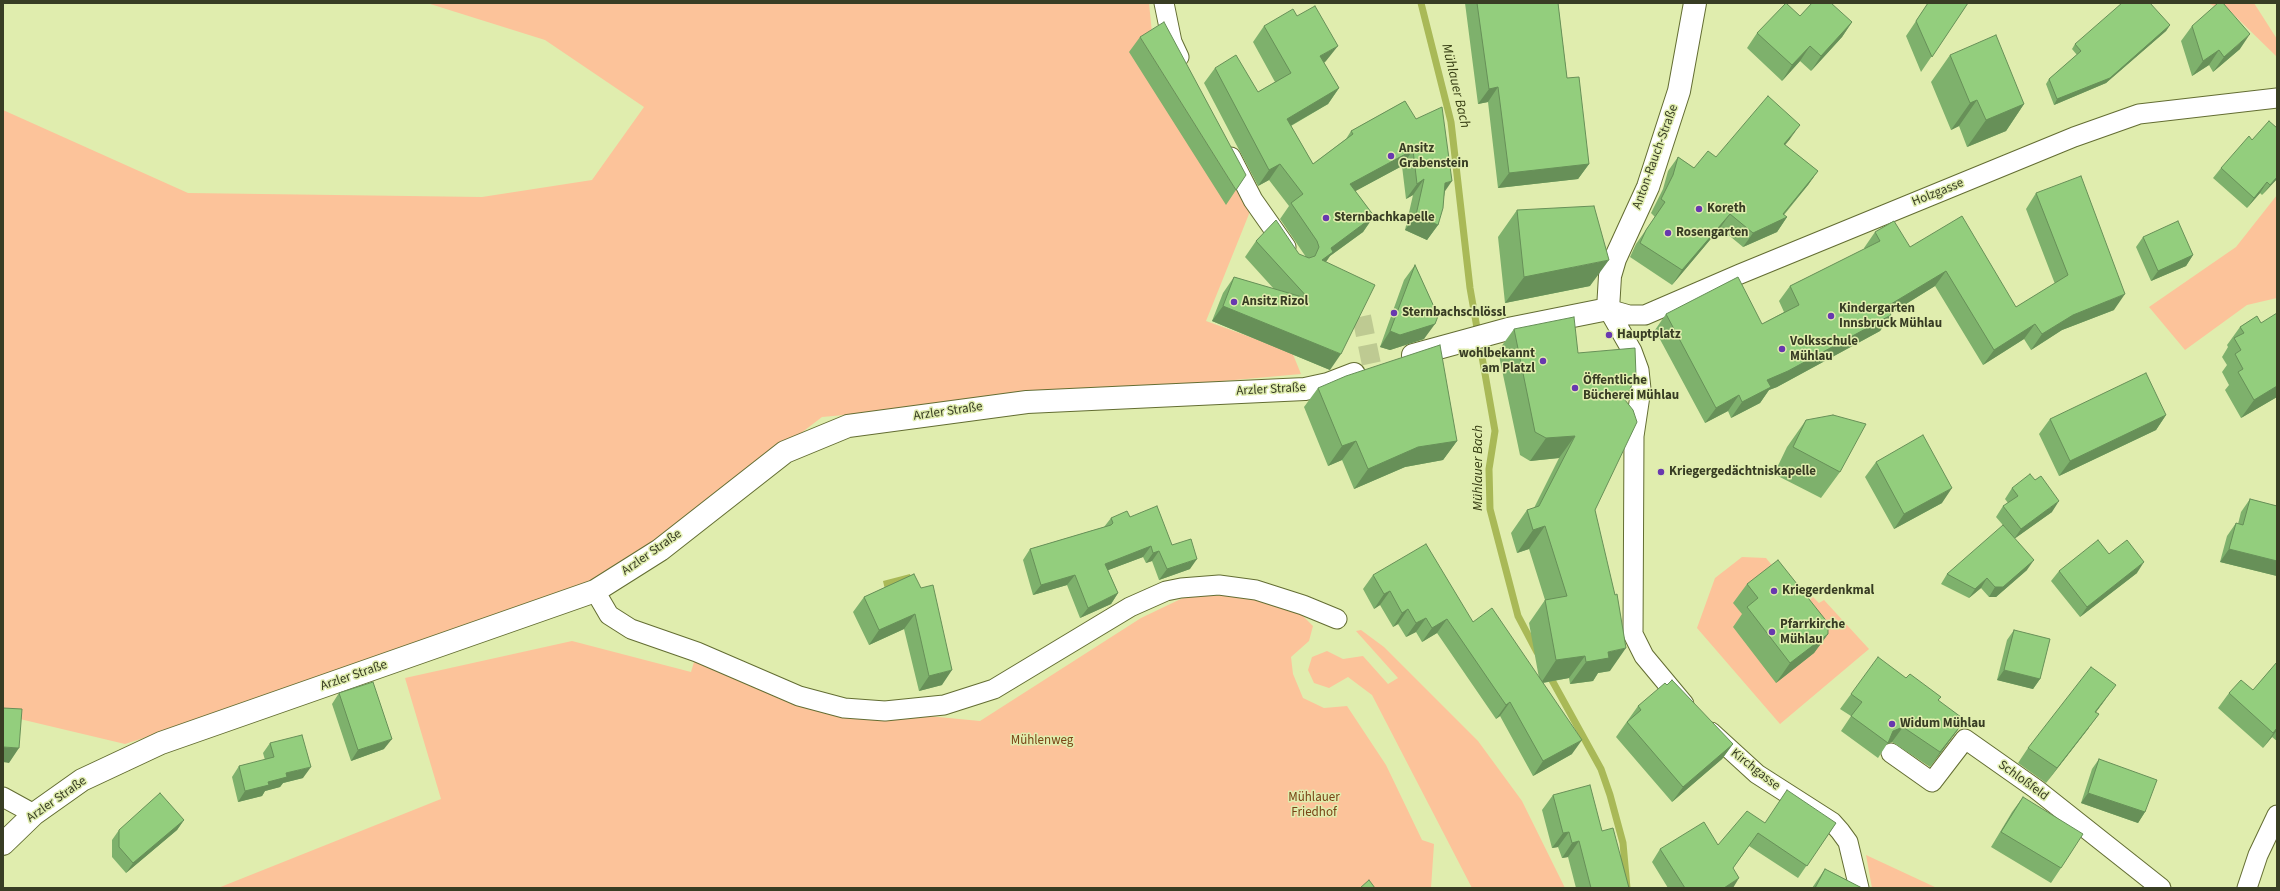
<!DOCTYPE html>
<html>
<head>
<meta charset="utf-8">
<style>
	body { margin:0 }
	#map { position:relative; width:2280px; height:891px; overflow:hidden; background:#e0edae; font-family:"Source Sans 3",sans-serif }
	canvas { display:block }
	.frame { position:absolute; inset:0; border:4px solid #383d24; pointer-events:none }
</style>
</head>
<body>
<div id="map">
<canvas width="2280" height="891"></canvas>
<div class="frame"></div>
</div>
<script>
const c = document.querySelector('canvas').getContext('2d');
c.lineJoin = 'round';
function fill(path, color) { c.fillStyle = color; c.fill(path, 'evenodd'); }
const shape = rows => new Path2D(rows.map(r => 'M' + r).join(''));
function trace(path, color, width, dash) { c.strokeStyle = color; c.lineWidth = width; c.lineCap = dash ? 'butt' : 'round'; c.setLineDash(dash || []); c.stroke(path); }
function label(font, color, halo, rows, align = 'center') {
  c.font = font + ' "Source Sans 3",sans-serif'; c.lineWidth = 3; c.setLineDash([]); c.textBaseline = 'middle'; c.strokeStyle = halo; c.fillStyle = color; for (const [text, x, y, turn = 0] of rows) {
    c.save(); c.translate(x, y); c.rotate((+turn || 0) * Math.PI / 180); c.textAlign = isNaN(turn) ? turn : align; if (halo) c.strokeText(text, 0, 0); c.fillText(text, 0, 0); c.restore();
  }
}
fill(shape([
	[427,3,1149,3,1152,33,1251,209,1206,321,1292,352,1301,374,822,417,595,591,125,744,3,715,3,110,188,193,482,197,592,180,644,107,545,40],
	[2207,3,2254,3,2277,39,2277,57,2232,13],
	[2277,195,2277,298,2247,305,2185,350,2149,307,2236,247],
	[1742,557,1766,558,1804,605,1813,597,1819,603,1824,600,1869,649,1780,724,1697,628,1715,578],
	[1238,595,1273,601,1300,613,1313,626,1309,641,1291,657,1293,674,1303,698,1324,708,1347,706,1386,765,1422,840,1434,844,1431,888,218,888,441,799,405,678,572,641,691,672,697,652,844,708,980,721,1141,618,1187,596],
	[1361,630,1384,647,1478,741,1522,801,1565,888,1472,888,1372,695,1348,677,1329,688,1314,683,1308,670,1312,657,1327,651,1343,659,1363,656,1388,684,1398,678,1356,631],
	[1866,855,1937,888,1872,888]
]), '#fcc39a');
fill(shape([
	[910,574,913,587,886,594,883,581]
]), '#a9b957');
trace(shape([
	[1421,3,1451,122,1470,288,1495,431,1489,469,1490,509,1518,616,1537,652],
	[1548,673,1601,769,1610,795,1623,843,1627,888]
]), '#a9b957', 7);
trace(shape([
	[1338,301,1361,314,1372,367]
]), '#beca92', 19, [19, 10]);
const minor = shape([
	[1164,3,1172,42,1179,57],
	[1231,157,1253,200,1286,247],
	[1608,309,1629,315,1645,315,1740,274,2074,137,2139,114,2277,98],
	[1608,309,1632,351,1639,370,1641,389,1634,436,1633,634,1644,656,1684,704],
	[595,591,609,615,631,629,697,652,799,696,844,708,885,711,944,705,994,689,1130,607,1166,591,1181,588,1219,585,1256,590,1303,605,1337,619],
	[1711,732,1757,774,1832,822,1840,831,1848,842,1859,888],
	[1891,753,1932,782,1965,739,2036,789,2161,888],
	[3,797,34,814],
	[2247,888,2258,855,2277,815]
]);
const secondary = shape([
	[1413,355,1508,329,1608,309,1610,276,1615,259,1648,187,1679,91,1695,3],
	[3,844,34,814,82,780,161,743,595,591,660,550,785,452,848,426,1027,402,1305,389,1328,384,1354,374]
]);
trace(minor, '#636d32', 21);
trace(secondary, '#636d32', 24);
trace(minor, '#fff', 19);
trace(secondary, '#fff', 22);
fill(shape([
	[1465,3,1558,3,1567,78,1589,164,1578,179,1498,188,1488,102,1478,104],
	[1928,3,1968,3,1921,72,1906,36],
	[1297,16,1326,61,1324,63,1339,88,1328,104,1291,126,1313,164,1346,139,1351,131,1405,101,1445,192,1438,225,1427,240,1405,230,1413,195,1406,199,1402,166,1355,191,1374,216,1363,232,1330,256,1326,262,1330,370,1212,321,1223,293,1234,277,1274,289,1245,257,1256,241,1299,254,1306,257,1280,219,1289,206,1269,180,1258,186,1204,83,1215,68,1258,92,1275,82,1253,42,1264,26],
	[1800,16,1852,22,1842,37,1811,71,1800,61,1782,81,1747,48,1757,33],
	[2170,25,2166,31,2106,83,2054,105,2046,84,2049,79,2077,55,2072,49,2075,44],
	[2192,26,2240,49,2213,72,2209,65,2192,76,2181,41],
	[1140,37,1236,190,1226,205,1129,52],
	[1950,55,2024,104,2006,131,1967,147,1959,126,1951,130,1931,82],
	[1790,139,1785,145,1818,171,1808,185,1784,215,1787,217,1777,232,1743,247,1720,228,1672,285,1630,257,1636,244,1655,217,1651,213,1663,189,1668,171,1678,157,1694,168,1716,157],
	[2221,168,2277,179,2262,195,2260,193,2247,208,2213,178],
	[2036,193,2114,310,2062,330,2031,350,2024,339,1983,365,1935,286,1890,314,1891,315,1880,331,1777,387,1769,390,1760,403,1731,418,1728,411,1705,423,1655,330,1666,314,1762,324,1784,312,1779,301,1790,286,1865,249,1864,248,1875,232,1910,247,2016,307,2055,284,2026,209],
	[1517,210,1590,286,1505,303,1498,237],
	[2143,237,2193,255,2186,266,2151,281,2136,247],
	[1415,265,1435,309,1424,339,1390,350,1380,347,1404,280],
	[2257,316,2277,397,2241,418,2225,390,2229,385,2222,372,2227,365,2222,357,2228,347,2227,345,2240,327],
	[1514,329,1578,353,1625,400,1595,510,1610,671,1598,673,1593,681,1570,684,1569,678,1543,683,1572,754,1533,776,1500,716,1496,719,1437,633,1422,642,1416,632,1406,637,1398,624,1393,627,1380,605,1374,609,1363,589,1373,575,1473,622,1539,678,1529,623,1545,600,1529,549,1517,553,1511,533,1527,510,1534,508,1559,458,1530,461,1520,455,1498,351],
	[1318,388,1457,441,1443,460,1405,467,1354,489,1342,460,1328,466,1304,407],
	[2166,415,2156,430,2059,476,2039,434,2050,419],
	[1806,420,1840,472,1821,498,1774,474,1787,447],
	[1876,462,1942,503,1894,529,1865,477],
	[2012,488,2052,512,2014,539,2027,570,1996,597,1989,597,1981,588,1969,598,1941,584,1947,574,2008,531,1996,517,2003,506,2008,503,2005,499],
	[2250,499,2277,506,2277,576,2220,562,2227,536,2236,523,2238,524,2241,512],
	[1130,517,1172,545,1190,569,1159,580,1152,561,1146,563,1143,557,1108,570,1118,593,1111,604,1080,618,1067,585,1033,595,1023,560,1030,549,1104,527,1111,518],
	[2109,554,2137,573,2080,617,2051,581,2059,571],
	[914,574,942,685,919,691,904,629,869,645,853,612,864,597],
	[1747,584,1828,634,1814,653,1776,683,1733,627,1742,614,1733,603],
	[2014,630,2040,679,2033,689,1997,680,2007,640],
	[2277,662,2277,741,2272,737,2263,748,2218,708,2229,693,2253,690],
	[1906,678,1941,697,1938,701,1965,720,1954,735,1930,767,1892,742,1887,744,1878,758,1841,731,1851,716,1840,709,1851,694],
	[1667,685,1733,744,1722,759,1672,802,1616,737,1638,706],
	[339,693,384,749,351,761,332,704],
	[2105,700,2096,712,2088,729,2046,783,2018,763,2028,748],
	[270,743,303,778,283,783,280,787,265,791,262,796,238,802,232,777,239,766,265,760,263,753],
	[2099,759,2145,812,2138,823,2081,803,2092,769],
	[1553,795,1602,831,1629,888,1576,888,1568,857,1562,858,1558,847,1552,848,1542,810],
	[2023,797,2061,868,2051,883,1991,847,2012,812],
	[184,820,177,830,126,873,112,857,112,840,119,830],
	[1765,823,1836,823,1798,878,1749,846,1733,868,1733,888,1668,888,1652,862,1660,849,1718,845],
	[1825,869,1862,888,1812,888]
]), '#7eb16c');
fill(shape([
	[1852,22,1842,37,1811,71,1821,56],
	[2170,25,2166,31,2106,83,2054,105,2057,99],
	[2250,34,2240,49,2213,72,2224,57],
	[1338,46,1326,61,1309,71,1320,56],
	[1810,46,1800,61,1782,81,1792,65],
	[2219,50,2209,65,2192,76,2203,61],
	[1498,87,1488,102,1478,104,1489,89],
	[1339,88,1328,104,1276,134,1287,119],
	[1977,100,1959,126,1951,130,1970,103],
	[2024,104,2006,131,1967,147,1986,120],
	[1800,125,1790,139,1774,158,1784,144],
	[1413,150,1402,166,1339,200,1350,184],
	[1280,164,1269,180,1258,186,1269,170],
	[1589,164,1578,179,1498,188,1509,173],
	[1818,171,1808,185,1778,221,1787,217,1777,232,1743,247,1753,233,1783,214],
	[2277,177,2277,179,2262,195,2270,185],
	[1424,179,1413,195,1406,199,1417,184],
	[1452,181,1441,197,1445,183],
	[2267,182,2260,193,2247,208,2254,198],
	[1730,214,1720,228,1672,285,1682,270],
	[1416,215,1438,225,1427,240,1405,230],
	[1374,216,1363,232,1330,256,1322,267,1311,275,1331,248],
	[2193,255,2186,266,2151,281,2158,271],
	[1609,260,1590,286,1505,303,1524,277],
	[1946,271,1935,286,1875,323,1886,307],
	[2125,294,2114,310,2062,330,2031,350,2042,334,2073,315],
	[1223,306,1341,354,1330,370,1212,321],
	[1891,315,1880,331,1777,387,1769,390,1760,403,1731,418,1742,402,1767,380],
	[1435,324,1424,339,1390,350,1380,347,1390,331],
	[2035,324,2024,339,1983,365,1994,350],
	[2277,386,2277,397,2241,418,2254,400],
	[1739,395,1728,411,1705,423,1716,408],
	[2166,415,2156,430,2059,476,2070,461],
	[1575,436,1559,458,1530,461,1546,438],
	[1356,441,1342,460,1328,466,1342,446],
	[1457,441,1443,460,1405,467,1354,489,1368,469,1418,447],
	[1952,488,1942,503,1894,529,1904,514],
	[2059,501,2052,512,2014,539,2021,529],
	[1545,526,1529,549,1517,553,1533,530],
	[1151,546,1143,557,1098,574,1105,564],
	[2229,549,2277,561,2277,576,2220,562],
	[1159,551,1152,561,1146,563,1153,553],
	[1197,559,1190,569,1159,580,1167,569],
	[2034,560,2027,570,1996,597,1989,597,1995,587],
	[2144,562,2137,573,2080,617,2087,607],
	[1075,575,1067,585,1033,595,1041,585],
	[1987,578,1981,588,1969,598,1975,589],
	[1390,591,1380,605,1374,609,1384,594],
	[1118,593,1111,604,1080,618,1088,608],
	[1408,609,1398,624,1393,627,1402,613],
	[915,614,904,629,869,645,879,630],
	[1426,618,1416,632,1406,637,1416,623],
	[1447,619,1437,633,1422,642,1432,628],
	[1828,634,1814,653,1776,683,1790,663],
	[1626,648,1610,671,1598,673,1593,681,1570,684,1586,662,1608,652],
	[1585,656,1569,678,1541,683,1556,660],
	[952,670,942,685,919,691,929,676],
	[2004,670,2040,679,2033,689,1997,680],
	[2116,685,2105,700,2085,727,2095,712],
	[1510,702,1500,716,1496,719,1506,705],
	[2099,714,2088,729,2046,783,2057,768],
	[1965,720,1954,735,1930,767,1940,752],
	[1903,727,1892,742,1887,744,1893,731],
	[2277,728,2277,730,2272,737,2263,748],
	[392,739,384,749,351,761,358,750],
	[1582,740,1572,754,1533,776,1543,761],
	[1733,744,1722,759,1672,802,1683,787],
	[3,747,19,748,9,763,3,762],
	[311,767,303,778,283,783,280,787,265,791,262,796,238,802,245,791,268,782,286,773],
	[2088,793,2145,812,2138,823,2081,803],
	[184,820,177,830,126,873,133,863],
	[1569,832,1558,847,1552,848,1563,833],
	[1579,841,1568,857,1562,858,1572,843],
	[1739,878,1733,888,1724,888]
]), '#679058');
const building = shape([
	[1477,3,1558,3,1567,78,1579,77,1589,164,1509,173,1498,87,1489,89,1477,3],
	[1786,3,1800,16,1812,3,1831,3,1852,22,1821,56,1810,46,1792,65,1757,33,1786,3],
	[1928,3,1968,3,1932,57,1916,21,1928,3],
	[2122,3,2150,3,2170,25,2110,78,2057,99,2049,79,2081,51,2075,44,2122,3],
	[2218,3,2223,3,2250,34,2224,57,2219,50,2203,61,2192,26,2218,3],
	[1315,6,1338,46,1320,56,1339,88,1287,119,1313,164,1353,134,1351,131,1405,101,1416,119,1442,107,1452,181,1445,183,1443,208,1438,225,1416,215,1424,179,1417,184,1413,150,1350,184,1374,216,1331,248,1333,252,1322,260,1375,285,1341,354,1223,306,1234,277,1309,299,1256,241,1276,220,1299,254,1309,258,1315,256,1319,247,1317,241,1291,203,1303,194,1280,164,1269,170,1215,68,1236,55,1258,92,1291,73,1264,26,1293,9,1297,16,1315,6],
	[1164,22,1246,175,1236,190,1140,37,1164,22],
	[1996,35,2024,104,1986,120,1977,100,1970,103,1950,55,1996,35],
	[1768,96,1800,125,1784,144,1818,171,1783,214,1787,217,1753,233,1730,214,1682,270,1640,243,1646,230,1665,202,1661,199,1673,175,1678,157,1694,168,1708,151,1716,157,1768,96],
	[2269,121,2277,128,2277,177,2270,185,2267,182,2254,198,2221,168,2249,136,2252,140,2269,121],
	[2081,176,2125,294,2073,315,2042,334,2035,324,1994,350,1946,271,1886,307,1891,315,1788,371,1767,380,1771,387,1742,402,1739,395,1716,408,1666,314,1738,277,1762,324,1799,305,1790,286,1880,241,1875,232,1894,221,1910,247,1962,216,2016,307,2068,275,2036,193,2081,176],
	[1594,206,1609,260,1524,277,1517,210,1594,206],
	[2178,221,2193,255,2158,271,2143,237,2178,221],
	[1415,265,1435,309,1440,311,1435,324,1400,335,1390,331,1415,265],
	[2277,313,2277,386,2254,400,2238,372,2243,369,2235,354,2241,350,2234,338,2244,333,2240,327,2257,316,2261,323,2277,313],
	[1574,317,1578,353,1635,348,1636,376,1625,400,1633,410,1637,422,1595,510,1615,595,1617,594,1626,648,1608,652,1609,658,1586,662,1585,656,1556,660,1545,600,1567,596,1545,526,1533,530,1527,510,1539,506,1575,436,1546,438,1535,432,1514,329,1574,317],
	[1440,345,1457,441,1418,447,1368,469,1356,441,1342,446,1318,388,1346,376,1440,345],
	[2146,373,2166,415,2070,461,2050,419,2146,373],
	[1833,415,1866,424,1840,472,1793,447,1806,420,1833,415],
	[1923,435,1952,488,1904,514,1876,462,1923,435],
	[2030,474,2035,480,2041,476,2059,501,2021,529,2003,506,2018,496,2012,488,2030,474],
	[2250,499,2277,506,2277,561,2229,549,2236,523,2243,525,2250,499],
	[1157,506,1172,545,1191,539,1197,559,1167,569,1159,551,1153,553,1151,546,1105,564,1118,593,1088,608,1075,575,1041,585,1030,549,1111,525,1113,523,1111,518,1127,511,1130,517,1157,506],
	[2003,525,2034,560,2003,587,1995,587,1987,578,1975,589,1947,574,2003,525],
	[2098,540,2109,554,2127,540,2144,562,2087,607,2059,571,2098,540],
	[1426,544,1473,622,1492,608,1582,740,1543,761,1510,702,1506,705,1447,619,1432,628,1426,618,1416,623,1408,609,1402,613,1390,591,1384,594,1373,575,1426,544],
	[1778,560,1828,623,1828,634,1790,663,1747,607,1758,598,1747,584,1778,560],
	[914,574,921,588,933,585,952,670,929,676,915,614,879,630,864,597,914,574],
	[2014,630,2050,639,2040,679,2004,670,2014,630],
	[1878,657,1906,678,1910,674,1941,697,1938,700,1965,720,1940,752,1903,727,1893,731,1888,743,1851,716,1862,702,1851,694,1878,657],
	[2277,662,2277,728,2273,733,2229,693,2241,680,2253,690,2277,662],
	[2091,667,2116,685,2095,712,2099,714,2057,768,2028,748,2091,667],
	[1672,680,1733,744,1683,787,1627,722,1641,710,1638,706,1665,683,1667,685,1672,680],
	[373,682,392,739,358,750,339,693,373,682],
	[3,708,22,709,19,748,3,747,3,708],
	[302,735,311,767,286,773,287,777,268,782,269,785,245,791,239,766,274,757,270,743,302,735],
	[2099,759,2157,780,2145,812,2088,793,2099,759],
	[1590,785,1602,831,1613,828,1629,888,1591,888,1579,841,1572,843,1569,832,1563,833,1553,795,1590,785],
	[1787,790,1836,823,1807,866,1758,833,1733,868,1739,878,1724,888,1685,888,1660,849,1704,822,1718,845,1747,811,1765,823,1787,790],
	[160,793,184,820,133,863,119,847,119,830,160,793],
	[2023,797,2083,834,2061,868,2001,832,2023,797],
	[1825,869,1862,888,1815,888,1825,869],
	[1369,880,1375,888,1360,888,1369,880]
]);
fill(building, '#93ce7d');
trace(building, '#679058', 1);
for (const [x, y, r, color] of [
	[1391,156,4,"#6838af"],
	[1699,209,4,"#6838af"],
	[1326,218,4,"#6838af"],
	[1668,233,4,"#6838af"],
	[1234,302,4,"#6838af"],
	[1394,313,4,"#6838af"],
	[1831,316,4,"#6838af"],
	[1609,335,4,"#6838af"],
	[1782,349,4,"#6838af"],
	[1543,361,4,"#6838af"],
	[1575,388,4,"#6838af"],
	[1661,472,4,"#6838af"],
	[1774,591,4,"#6838af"],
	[1772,632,4,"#6838af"],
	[1892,724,4,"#6838af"]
]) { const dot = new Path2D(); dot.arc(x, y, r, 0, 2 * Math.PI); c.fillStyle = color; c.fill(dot); trace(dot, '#e0edae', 1.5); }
label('bold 13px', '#383d24', '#e0edae', [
	["Ansitz",1399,149],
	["Grabenstein",1399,164],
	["Koreth",1707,209],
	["Sternbachkapelle",1334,218],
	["Rosengarten",1676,233],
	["Ansitz Rizol",1242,302],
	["Kindergarten",1839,309],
	["Innsbruck Mühlau",1839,324],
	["Sternbachschlössl",1402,313],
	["Hauptplatz",1617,335],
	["Volksschule",1790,342],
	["Mühlau",1790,357],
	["wohlbekannt",1535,354,"right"],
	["am Platzl",1535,369,"right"],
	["Öffentliche",1583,381],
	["Bücherei Mühlau",1583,396],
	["Kriegergedächtniskapelle",1669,472],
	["Kriegerdenkmal",1782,591],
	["Pfarrkirche",1780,625],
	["Mühlau",1780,640],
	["Widum Mühlau",1900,724]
], 'left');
label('13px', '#383d24', '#e0edae', [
	["Anton-Rauch-Straße",1656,157,-70],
	["Holzgasse",1938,193,-22],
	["Arzler Straße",1271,390,-3],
	["Arzler Straße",948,412,-8],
	["Arzler Straße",652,553,-35],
	["Arzler Straße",354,676,-19],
	["Kirchgasse",1755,770,38],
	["Schloßfeld",2023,781,36],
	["Arzler Straße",57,800,-35]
]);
label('13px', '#794416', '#e0edae', [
	["Mühlenweg",1042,741],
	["Mühlauer",1314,798],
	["Friedhof",1314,813]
]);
label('italic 14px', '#343b11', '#e0edae', [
	["Mühlauer Bach",1455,86,77],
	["Mühlauer Bach",1479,468,-90]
]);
</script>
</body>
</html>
